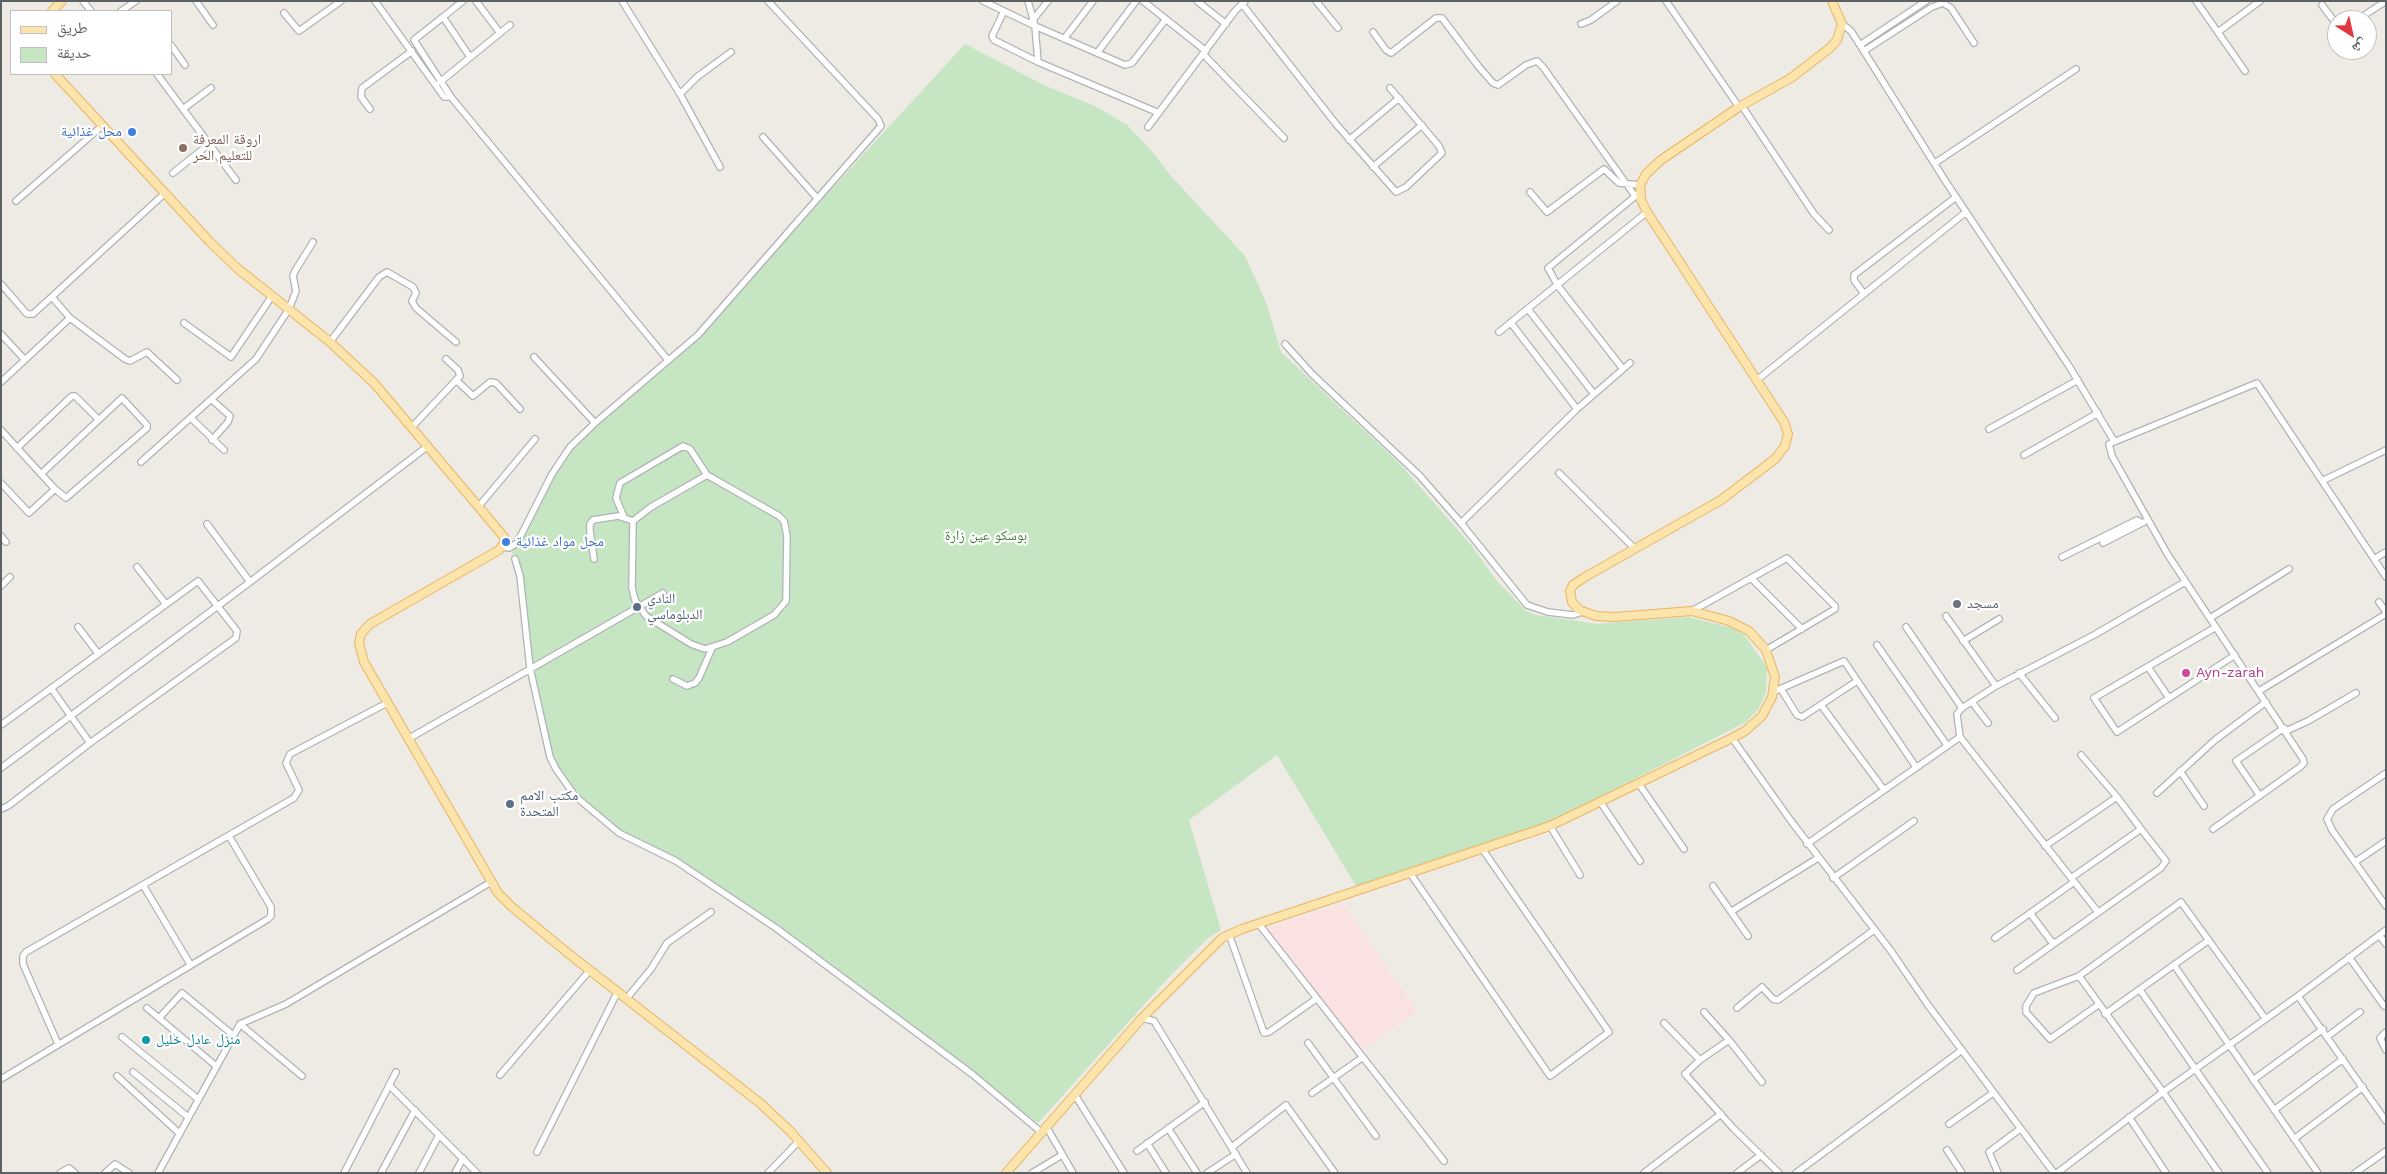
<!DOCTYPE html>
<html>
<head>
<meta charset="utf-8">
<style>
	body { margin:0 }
	#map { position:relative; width:2387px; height:1174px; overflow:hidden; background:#eeebe5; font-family:"Work Sans","Noto Naskh Arabic",sans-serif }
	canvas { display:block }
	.frame { position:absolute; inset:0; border:2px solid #5c6164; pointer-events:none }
	.legend { position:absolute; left:10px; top:10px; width:162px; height:65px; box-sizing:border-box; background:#fff; border:1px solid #bec0c1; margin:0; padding:6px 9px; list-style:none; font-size:15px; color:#5c6164 }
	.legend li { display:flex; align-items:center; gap:10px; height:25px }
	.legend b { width:25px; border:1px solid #bec0c1 }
	.north { position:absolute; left:2327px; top:10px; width:50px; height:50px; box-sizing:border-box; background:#fff; border:1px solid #bec0c1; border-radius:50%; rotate:145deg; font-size:14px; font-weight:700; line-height:20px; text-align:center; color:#5c6164 }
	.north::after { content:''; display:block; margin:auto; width:18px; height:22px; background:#e2373f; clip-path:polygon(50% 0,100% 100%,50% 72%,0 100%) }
</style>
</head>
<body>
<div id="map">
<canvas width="2387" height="1174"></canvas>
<div class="frame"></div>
<ul class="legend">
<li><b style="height:6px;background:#fbe5ac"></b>طريق</li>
<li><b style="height:14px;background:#c6e5c2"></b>حديقة</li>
</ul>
<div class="north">ش</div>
</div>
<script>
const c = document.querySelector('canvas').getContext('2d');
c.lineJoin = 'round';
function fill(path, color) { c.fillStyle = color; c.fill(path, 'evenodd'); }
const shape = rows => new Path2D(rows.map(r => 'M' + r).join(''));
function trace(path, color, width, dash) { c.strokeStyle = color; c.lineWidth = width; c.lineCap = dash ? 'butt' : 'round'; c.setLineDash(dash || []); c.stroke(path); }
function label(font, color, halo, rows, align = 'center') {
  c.font = font + ' "Work Sans","Noto Naskh Arabic",sans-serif'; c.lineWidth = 4.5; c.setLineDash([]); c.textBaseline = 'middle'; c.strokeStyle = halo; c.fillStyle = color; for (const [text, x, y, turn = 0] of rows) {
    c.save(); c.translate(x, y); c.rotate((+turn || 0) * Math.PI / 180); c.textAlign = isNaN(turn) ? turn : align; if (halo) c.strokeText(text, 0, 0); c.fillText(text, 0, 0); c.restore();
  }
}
fill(shape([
	[1343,903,1417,1011,1362,1050,1266,928]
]), '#fae2e2');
fill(shape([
	[965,44,1044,85,1097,107,1127,125,1149,148,1171,176,1245,256,1266,302,1281,352,1399,463,1471,545,1497,581,1526,611,1536,615,1597,624,1688,617,1732,628,1744,635,1767,667,1766,693,1759,708,1746,722,1564,815,1530,829,1356,886,1277,755,1189,820,1221,930,1208,938,1168,978,1038,1123,672,858,611,829,596,818,570,791,551,765,543,733,516,563,512,553,542,495,583,435,693,340]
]), '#c6e5c2');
const minor = shape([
	[83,1,91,11],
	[196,1,213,25],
	[375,1,444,97,451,97],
	[622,1,680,94,720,167],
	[983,1,1035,26,1125,65,1132,63,1166,19],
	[1028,1,1035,26,1038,62],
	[1143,1,1206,51],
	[1197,1,1226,24],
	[1316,1,1338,28],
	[1666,1,1739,107],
	[2196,1,2245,71],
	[1242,4,1336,124,1396,192,1406,187,1442,153,1439,146,1390,88],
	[2322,5,2337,25],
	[121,11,136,1],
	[1004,11,992,36,994,40,1038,62,1159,113],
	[284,13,299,31,341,1],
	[443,17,463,1],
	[2357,20,2386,1],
	[1032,21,1048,1],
	[1581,24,1591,20,1617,1],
	[1842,24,1851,31,1860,45,1946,182,2069,366,2114,441],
	[1373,32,1386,50,1391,53,1436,18,1442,18,1479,67,1493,83,1498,85,1526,65,1537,61,1543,67,1635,196],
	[2218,32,2260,1],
	[500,33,510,25],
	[1064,39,1093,1],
	[171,45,185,65],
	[1860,45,1926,1],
	[1864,51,1932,7,1943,3,1951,8,1974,43],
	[1097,53,1136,1],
	[1204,55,1284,138],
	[470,57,443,17,414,40,451,97,668,360],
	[157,74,183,109,211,88],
	[440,82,500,33,476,1],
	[680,94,697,77,731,52],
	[1742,106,1814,214,1829,230],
	[183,109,236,180],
	[370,109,361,97,362,88,412,51],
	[1148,127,1235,11,1245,1],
	[763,137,817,198],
	[1349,140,1399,98],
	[1935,163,2076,69],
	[1373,167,1422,125],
	[173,173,209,144],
	[1530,192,1547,212,1604,169,1619,183,1640,185],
	[16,201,102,126],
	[1,284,27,314,33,314,164,194],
	[1864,294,1854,280,1854,275,1956,197],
	[52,297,70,318,125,359,130,361,147,352,177,380],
	[1528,309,1594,394],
	[184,323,231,357,272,296],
	[1511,323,1577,409],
	[1499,332,1647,212],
	[1,334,25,360],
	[330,342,379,277,387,272,413,287,416,293,412,301,416,308,456,342],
	[1285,344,1312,374,1420,476,1461,523,1527,605,1548,612,1573,615,1582,612],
	[534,357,595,423],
	[1623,369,1558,286,1548,268,1638,194],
	[456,380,473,396,490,382,496,383,520,409],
	[1757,380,1966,212],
	[1,382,70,318],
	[211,399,230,416,228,422,212,440],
	[191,418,224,450],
	[412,427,460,376,458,370,446,359],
	[1989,429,2078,380],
	[1,430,41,474,55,489,66,498,147,428,147,425,122,398,41,474],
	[17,448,72,396,75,396,98,419],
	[2024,455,2098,413],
	[141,462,256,359,289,309,296,291,293,276,295,271,313,242],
	[1559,473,1634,548],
	[2322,481,2386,450],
	[1,483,29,513,55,489],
	[479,506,535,439],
	[624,517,616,498,620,483,683,446,690,449,707,475,779,516,784,521,787,536,786,601,774,615,727,642,705,649,691,644,646,616,635,600,632,588,633,521,651,507,707,475],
	[1461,523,1577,409,1630,363],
	[207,524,250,582],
	[1,536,6,542],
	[2103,543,2144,522],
	[502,547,509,548,517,543,552,474,570,447,595,423,698,335,881,126,878,119,768,1],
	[2062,557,2137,520,2142,523],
	[515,559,520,576,530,668,550,757,556,769,575,796,619,833,676,861,776,928,972,1074,1041,1132],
	[594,559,590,531,590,524,593,520,618,516,633,521],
	[2374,559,2386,552],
	[137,567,165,603],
	[1751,578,1802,629],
	[1,586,10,577],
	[2379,602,2386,612],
	[1692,611,1787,558,1835,606,1835,609,1766,650],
	[1946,616,1996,686],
	[2210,618,2289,569],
	[78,627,97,652],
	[1906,627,1962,708],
	[2216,627,2094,698,2117,732,2235,655],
	[1963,641,1999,619],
	[1877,645,1947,745],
	[2148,667,2169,698],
	[2019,673,2055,718],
	[673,679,687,686,695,683,699,678,712,648],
	[51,688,90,743],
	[1781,689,1797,715,1802,717,1857,681],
	[2259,691,2386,614],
	[1773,692,1844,661,1916,767],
	[1972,702,1988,723],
	[1821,705,1884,790],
	[1,725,198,581,237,631,236,638,90,743,8,806,1,809],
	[2286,731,2308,721,2356,693],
	[1732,738,1791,821,1891,951,1928,1005,2054,1173],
	[408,739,663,593],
	[2081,755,2118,798],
	[1,768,250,582,428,446],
	[2180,771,2204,806],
	[2386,773,2333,809,2327,819,2332,830,2386,906],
	[1639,784,1684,849],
	[2157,793,2215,740,2266,702],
	[2260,796,2236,761,2284,728],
	[1601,803,1640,861],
	[1550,826,1580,875],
	[2213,829,2300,767,2304,763,2303,759,2168,555,2112,456,2109,444,2257,383,2386,577],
	[1807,844,1960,737],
	[2045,846,2117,797,2141,829],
	[2355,862,2386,841],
	[1410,873,1550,1076,1609,1032,1483,850],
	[1833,878,1914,821],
	[143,885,190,964],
	[1713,886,1748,936],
	[1732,911,1818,858],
	[2098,912,1960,737,1957,714,1962,708,1996,686,2094,635,2185,582],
	[2030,913,2051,941,2054,942],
	[1258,923,1444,1161],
	[1229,934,1264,1033,1269,1032,1316,999],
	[2379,935,2386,944],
	[1995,938,2074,882],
	[2349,957,2384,1006],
	[2174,965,2318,1173],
	[2017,970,2161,868,2166,861,2141,829,2071,878],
	[2079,976,2034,993,2026,1006,2026,1012,2050,1039,2098,1005],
	[2140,990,2268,1173],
	[2298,996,2386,1121],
	[627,998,651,969,667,943,711,912],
	[147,1008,216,1066],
	[1737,1008,1762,987,1773,999,1778,1000,1874,930],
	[1704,1012,1729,1040,1700,1060,1685,1074,1733,1128,1779,1173],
	[2105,1014,2209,940],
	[159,1018,182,993,233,1035],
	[1142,1018,1154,1021,1247,1173],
	[1664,1023,1700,1060],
	[240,1024,286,1004,491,882],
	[2386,1032,2380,1038,2386,1050],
	[2328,1036,2360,1012],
	[122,1037,198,1099],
	[1729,1040,1762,1082],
	[1308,1043,1376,1136],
	[58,1044,23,964,23,956,26,952,294,798,299,790,286,763,290,754,387,703],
	[133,1072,188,1117],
	[500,1075,590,970],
	[117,1076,179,1133],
	[1,1079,268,919,271,916,271,907,229,836],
	[2253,1080,2323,1029],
	[389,1085,477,1173],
	[1312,1093,1363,1057],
	[1075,1095,1124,1173],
	[2274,1110,2343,1059],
	[2129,1117,2166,1173],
	[1949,1124,1993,1093],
	[1046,1126,1073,1173],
	[1168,1128,1197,1173],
	[2294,1139,2363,1087],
	[1147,1143,1166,1173],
	[1232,1147,1286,1105,1335,1173],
	[1947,1150,1962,1173],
	[1137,1151,1205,1102],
	[537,1152,618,991],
	[60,1173,69,1168,75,1173],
	[105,1173,115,1164,129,1173],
	[158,1173,240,1024,302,1076],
	[344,1173,396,1072],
	[381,1173,415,1110],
	[419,1173,439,1135],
	[455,1173,463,1158],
	[768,1173,799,1141],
	[1032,1173,1062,1155],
	[1207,1173,1236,1154],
	[1644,1173,1721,1114],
	[1737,1173,1761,1155],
	[1796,1173,1962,1050],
	[1998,1173,1989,1152,2020,1129],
	[2057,1173,2163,1092,2298,996,2386,930],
	[2219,1173,2163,1092,2079,976,2181,902,2265,1018],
	[2355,1173,2386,1151]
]);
const major = shape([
	[52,11,62,1],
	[55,74,209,241,237,268,330,342,374,383,504,537,504,543,499,550,370,624,361,634,359,643,364,662,498,893,512,907,569,954,760,1103,790,1131,827,1173],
	[1006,1173,1142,1018,1222,938,1242,929,1550,826,1732,738,1745,731,1762,716,1772,697,1775,677,1766,650,1749,631,1729,621,1692,611,1615,617,1596,616,1579,610,1572,602,1570,591,1573,585,1585,577,1721,500,1775,459,1785,446,1788,434,1784,422,1647,212,1641,200,1640,185,1646,174,1661,160,1739,107,1791,78,1830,48,1837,40,1842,24,1832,1]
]);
trace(minor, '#b0b3b6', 8);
trace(major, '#ebb361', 10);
trace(minor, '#fff', 5.5);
trace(major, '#fbe5ac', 8);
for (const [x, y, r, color] of [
	[132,132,5,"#3f7fe0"],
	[183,148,5,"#8d6e63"],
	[506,542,5,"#3f7fe0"],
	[1957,604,5,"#6b7280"],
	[637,607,5,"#5c6f8a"],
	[2186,673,5,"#d1479c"],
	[510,804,5,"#5c6f8a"],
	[146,1040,5,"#0f9aa8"]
]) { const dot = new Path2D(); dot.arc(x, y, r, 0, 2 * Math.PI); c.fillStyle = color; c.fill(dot); trace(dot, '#fff', 2); }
label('14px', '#366cbe', '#fff', [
	["محل غذائية",122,132],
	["محل مواد غذائية",516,542,"left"]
], 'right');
label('14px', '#785e54', '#fff', [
	["اروقة المعرفة",193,140],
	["للتعليم الحر",193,156]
], 'left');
label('14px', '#3e8038', '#fff', [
	["بوسكو عين زارة",986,536]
]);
label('14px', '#4e5e75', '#fff', [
	["النادي",647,599],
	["الدبلوماسي",647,615],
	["مكتب الامم",520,796],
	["المتحدة",520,812]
], 'left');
label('14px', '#5b616d', '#fff', [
	["مسجد",1967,604]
], 'left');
label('14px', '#b23c85', '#fff', [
	["Ayn-zarah",2196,673]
], 'left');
label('14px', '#0d838f', '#fff', [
	["منزل عادل خليل",156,1040]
], 'left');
</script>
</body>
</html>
